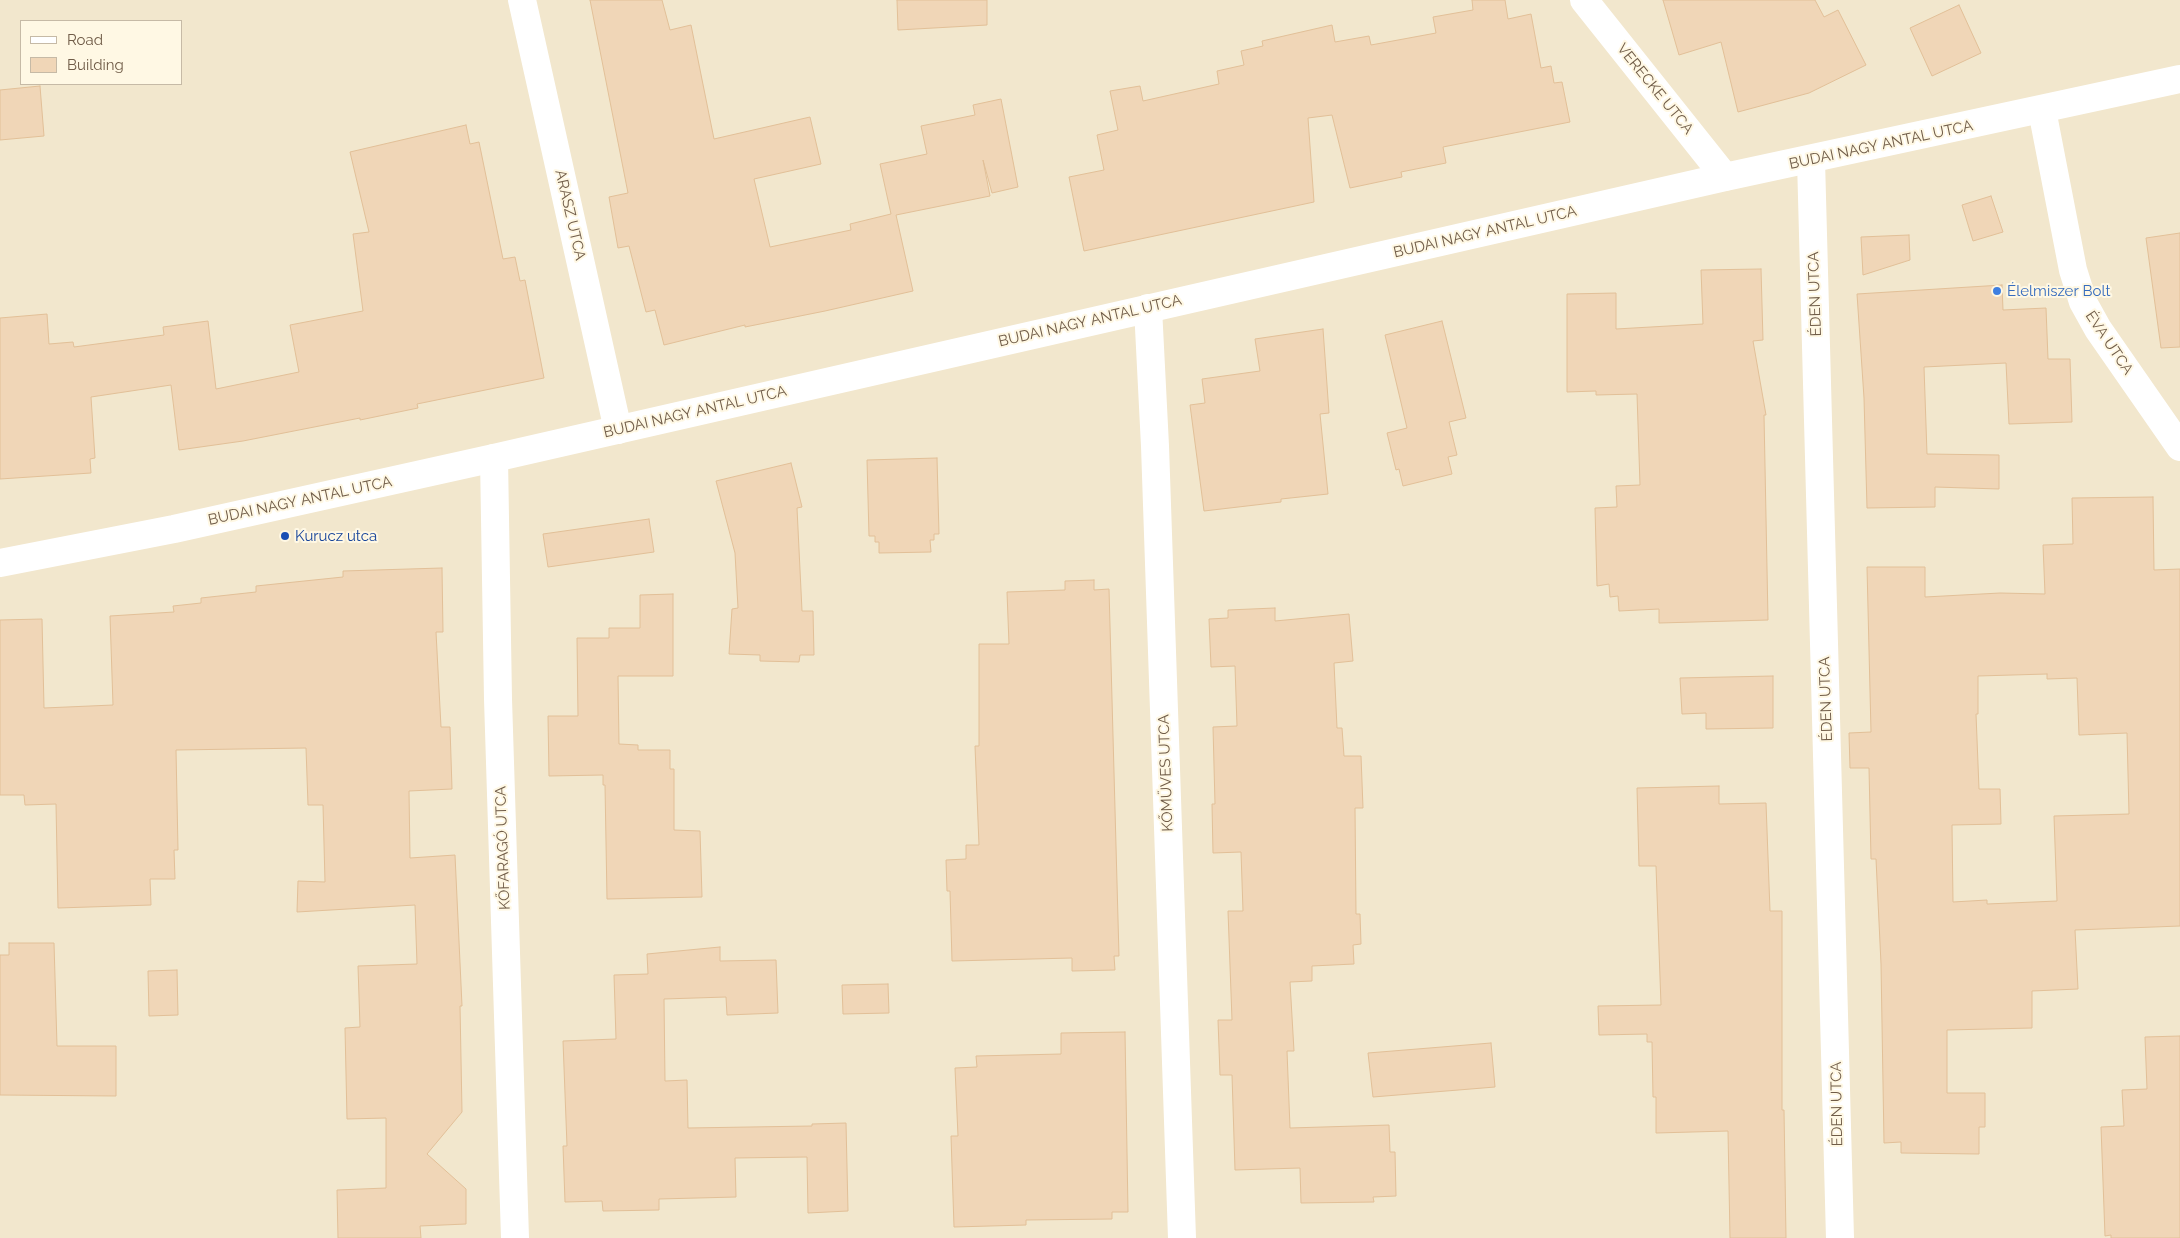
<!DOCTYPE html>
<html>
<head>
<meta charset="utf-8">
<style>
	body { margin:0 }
	#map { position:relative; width:2180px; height:1238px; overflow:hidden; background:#fbf5df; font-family:Raleway,sans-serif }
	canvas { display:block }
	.legend { position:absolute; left:20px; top:20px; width:162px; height:65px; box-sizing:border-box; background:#fff8e4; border:1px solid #c6baa6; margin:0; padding:6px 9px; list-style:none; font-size:15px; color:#705c48 }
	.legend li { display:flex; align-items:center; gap:10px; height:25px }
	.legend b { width:25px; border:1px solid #c6baa6 }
</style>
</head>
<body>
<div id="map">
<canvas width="2180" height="1238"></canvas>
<ul class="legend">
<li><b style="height:6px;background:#fff"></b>Road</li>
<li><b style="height:14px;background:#f0d6b7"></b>Building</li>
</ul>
</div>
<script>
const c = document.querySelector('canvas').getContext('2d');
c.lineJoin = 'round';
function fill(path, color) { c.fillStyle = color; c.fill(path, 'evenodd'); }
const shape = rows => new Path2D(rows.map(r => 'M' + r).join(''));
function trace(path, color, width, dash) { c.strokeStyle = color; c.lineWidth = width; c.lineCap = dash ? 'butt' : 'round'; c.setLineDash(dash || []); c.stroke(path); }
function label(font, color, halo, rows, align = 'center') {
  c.font = font + ' Raleway,sans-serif'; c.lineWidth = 4; c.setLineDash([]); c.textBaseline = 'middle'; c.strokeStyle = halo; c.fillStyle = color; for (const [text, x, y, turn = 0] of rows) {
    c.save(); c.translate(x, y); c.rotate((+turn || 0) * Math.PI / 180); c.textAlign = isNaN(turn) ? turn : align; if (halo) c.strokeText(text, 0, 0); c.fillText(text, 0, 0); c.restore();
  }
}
fill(shape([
	[0,0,2180,0,2180,1238,0,1238],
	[21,21,181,21,181,84,21,84]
]), '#f2e7cd');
const building = shape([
	[590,0,662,0,670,30,691,25,714,139,810,117,821,164,754,179,770,247,851,230,850,224,891,214,880,164,927,154,921,126,975,115,973,105,1001,99,1018,187,992,193,983,160,990,196,896,215,913,291,825,311,745,327,745,325,664,345,655,310,646,312,629,246,618,248,609,197,628,193,590,0],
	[897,0,987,0,987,25,898,30,897,0],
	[1472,0,1505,0,1508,19,1531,14,1541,68,1551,66,1554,83,1562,82,1570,122,1443,147,1446,163,1401,172,1402,177,1350,188,1332,115,1308,118,1314,202,1084,251,1069,177,1104,170,1097,135,1118,130,1110,91,1140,86,1143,101,1219,84,1217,71,1244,65,1241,51,1263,46,1262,41,1332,25,1335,42,1369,36,1371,45,1436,33,1433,17,1473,10,1472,0],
	[1663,0,1815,0,1824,17,1838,10,1866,65,1809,93,1738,112,1721,42,1679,55,1663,0],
	[1959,5,1981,53,1932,76,1910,28,1959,5],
	[40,86,44,136,0,140,0,90,40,86],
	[466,125,470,144,479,142,503,259,515,257,520,281,525,280,544,378,417,404,418,408,360,420,360,418,243,441,179,450,171,385,91,397,95,458,90,459,91,473,0,479,0,318,47,314,49,344,73,342,74,347,164,335,163,327,208,321,216,389,299,372,290,325,363,311,353,234,369,232,350,152,466,125],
	[1991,196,2003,232,1973,241,1962,205,1991,196],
	[2180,233,2180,347,2161,348,2146,238,2180,233],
	[1909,235,1910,260,1863,275,1861,237,1909,235],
	[1761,269,1763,340,1753,341,1766,415,1764,415,1768,620,1659,623,1659,609,1619,611,1618,596,1610,597,1609,584,1597,586,1595,508,1617,507,1616,486,1640,485,1637,394,1596,395,1596,391,1567,392,1567,294,1616,293,1616,329,1703,324,1701,270,1761,269],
	[2002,285,2003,310,2046,308,2048,359,2070,359,2072,422,2009,424,2006,363,1924,367,1927,454,1999,455,1999,489,1935,487,1935,507,1867,508,1864,398,1857,294,2002,285],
	[1442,321,1466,418,1449,422,1457,455,1448,457,1452,474,1403,486,1399,469,1396,470,1387,433,1407,428,1385,335,1442,321],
	[1323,329,1329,413,1320,414,1328,494,1281,499,1281,502,1204,511,1190,405,1205,403,1202,379,1260,371,1255,339,1323,329],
	[937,458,939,534,934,534,934,540,930,540,931,552,879,553,879,542,875,542,875,536,869,536,867,460,937,458],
	[791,463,802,507,797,508,802,611,813,611,814,655,800,655,799,662,760,661,760,655,729,654,732,609,738,608,735,553,716,481,791,463],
	[2153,497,2154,570,2180,569,2180,926,2075,930,2078,989,2032,991,2032,1028,1947,1030,1947,1093,1985,1093,1985,1127,1979,1127,1979,1154,1901,1153,1901,1142,1884,1143,1881,964,1876,859,1871,859,1869,768,1850,768,1849,733,1871,732,1867,567,1925,567,1925,597,2000,593,2045,594,2043,545,2073,544,2072,498,2153,497],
	[2047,674,2047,679,2077,678,2079,735,2127,733,2129,814,2054,816,2057,901,1987,904,1987,900,1953,902,1952,825,2001,824,2000,789,1979,789,1976,714,1978,714,1978,676,2047,674],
	[649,519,654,552,548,567,543,534,649,519],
	[442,568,443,632,436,632,441,727,450,727,452,789,409,791,410,858,455,855,462,1006,460,1006,462,1112,427,1154,466,1189,466,1224,420,1226,421,1238,338,1238,337,1190,386,1188,386,1118,347,1119,345,1028,360,1027,358,966,417,964,415,905,297,912,298,881,325,882,323,805,308,805,306,748,176,750,178,850,174,850,175,879,150,879,151,905,58,908,56,804,25,805,24,795,0,795,0,620,42,619,44,708,113,705,110,616,174,612,173,606,201,603,201,598,256,592,256,586,343,577,343,571,442,568],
	[1094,580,1094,590,1109,589,1119,956,1114,956,1115,970,1072,971,1072,958,952,961,950,891,947,891,946,860,966,859,966,845,979,845,975,746,979,746,979,644,1009,644,1007,592,1065,590,1065,581,1094,580],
	[673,594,673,676,618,676,619,744,638,745,638,750,670,750,670,769,674,769,674,830,700,831,702,897,607,899,605,785,603,785,603,775,549,776,548,716,578,716,577,638,609,638,609,628,640,628,640,595,673,594],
	[1275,608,1275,621,1349,614,1353,661,1334,663,1337,728,1342,728,1344,756,1361,756,1363,808,1355,808,1356,914,1360,914,1361,944,1353,945,1354,964,1312,966,1312,981,1290,982,1294,1051,1287,1051,1290,1128,1389,1125,1390,1152,1395,1152,1396,1196,1373,1197,1374,1202,1301,1203,1300,1168,1235,1170,1232,1075,1220,1075,1218,1020,1232,1020,1228,911,1243,911,1241,852,1213,853,1212,804,1215,804,1213,727,1237,726,1235,666,1211,667,1209,619,1228,618,1228,610,1275,608],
	[1773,676,1773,728,1706,729,1706,713,1682,714,1680,678,1773,676],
	[1719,786,1719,804,1766,803,1770,911,1782,911,1782,1110,1784,1110,1786,1238,1730,1238,1728,1131,1656,1133,1656,1097,1653,1097,1652,1042,1647,1042,1647,1034,1599,1035,1598,1006,1661,1005,1656,866,1639,866,1637,788,1719,786],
	[9,943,54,943,57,1046,116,1046,116,1096,0,1095,0,955,9,955,9,943],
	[720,947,720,961,776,960,778,1013,727,1015,726,997,664,999,665,1081,687,1080,688,1128,812,1126,812,1124,846,1123,848,1211,808,1213,807,1157,735,1158,736,1197,659,1199,659,1210,603,1211,602,1201,565,1202,563,1146,567,1146,563,1041,616,1039,614,975,648,974,647,954,720,947],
	[177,970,178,1015,149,1016,148,971,177,970],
	[888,984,889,1013,843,1014,842,985,888,984],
	[1125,1032,1128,1212,1112,1212,1112,1219,1026,1220,1026,1225,954,1227,951,1136,958,1136,955,1068,977,1067,976,1056,1061,1054,1061,1033,1125,1032],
	[2180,1036,2180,1238,2111,1238,2111,1235,2105,1236,2101,1127,2124,1126,2122,1090,2147,1089,2145,1037,2180,1036],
	[1491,1043,1495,1087,1373,1097,1368,1053,1491,1043]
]);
fill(building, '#f0d6b7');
trace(building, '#e2c098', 1);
trace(shape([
	[522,0,618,430],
	[1584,0,1725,177],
	[2042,110,2073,270,2083,302,2098,329,2180,447],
	[1811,160,1840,1238],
	[1148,308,1155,446,1182,1238],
	[494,458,498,699,515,1238]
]), '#fff', 28);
trace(shape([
	[0,563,174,529,494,458,1725,177,2180,79]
]), '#fff', 28);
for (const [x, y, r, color] of [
	[1997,291,5,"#3f7fe0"],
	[285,536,5,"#1a4fb4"]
]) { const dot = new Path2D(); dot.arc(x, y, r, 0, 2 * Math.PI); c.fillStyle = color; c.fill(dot); trace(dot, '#fff8e4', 2); }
label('15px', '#705c48', '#fff8e4', [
	["VERECKE UTCA",1655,89,51],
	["BUDAI NAGY ANTAL UTCA",1881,145,-12],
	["ARASZ UTCA",570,215,77],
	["BUDAI NAGY ANTAL UTCA",1485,232,-13],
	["ÉDEN UTCA",1815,294,-92],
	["BUDAI NAGY ANTAL UTCA",1090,321,-13],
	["ÉVA UTCA",2109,343,56],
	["BUDAI NAGY ANTAL UTCA",695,412,-13],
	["BUDAI NAGY ANTAL UTCA",300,501,-12],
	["ÉDEN UTCA",1826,699,-92],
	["KŐMŰVES UTCA",1166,773,-92],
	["KŐFARAGÓ UTCA",503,848,-92],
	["ÉDEN UTCA",1837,1104,-91]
]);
label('15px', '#366cbe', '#fff8e4', [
	["Élelmiszer Bolt",2007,291]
], 'left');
label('15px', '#164399', '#fff8e4', [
	["Kurucz utca",295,536]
], 'left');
</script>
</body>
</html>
